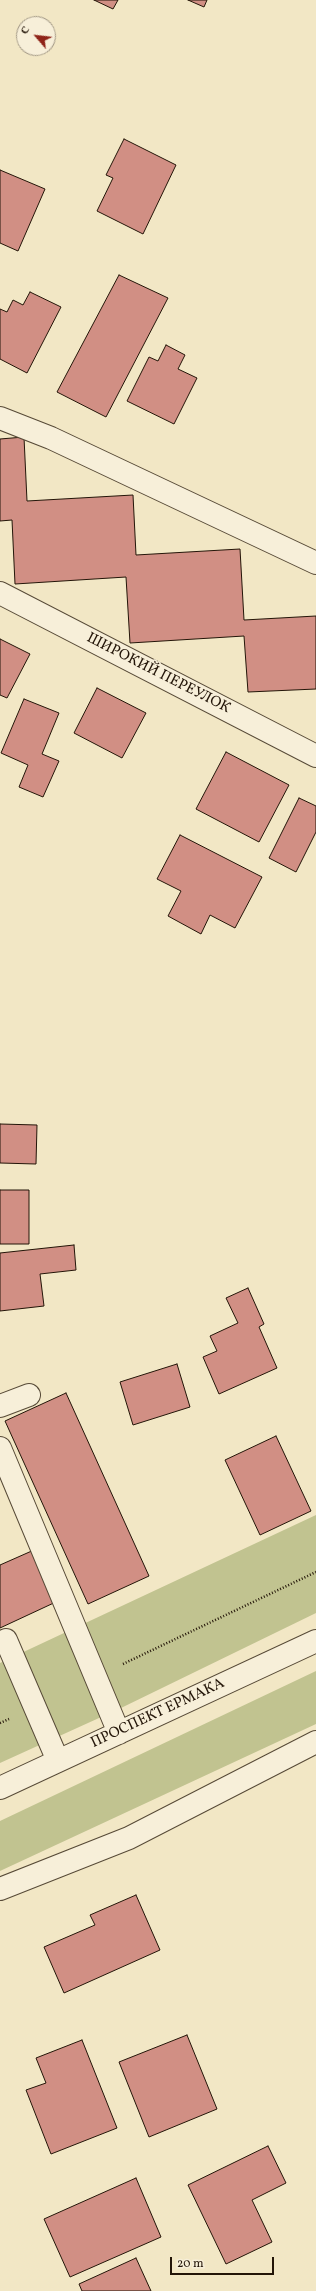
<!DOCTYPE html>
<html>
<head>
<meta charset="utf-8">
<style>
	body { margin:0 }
	#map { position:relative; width:316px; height:2291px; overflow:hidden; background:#f2e7c5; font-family:Vollkorn,serif }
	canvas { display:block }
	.north { position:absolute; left:16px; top:16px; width:40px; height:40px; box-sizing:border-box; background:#f7efd9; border:1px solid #a29885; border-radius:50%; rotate:298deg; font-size:11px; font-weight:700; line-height:16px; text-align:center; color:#231508 }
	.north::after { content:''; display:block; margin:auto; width:14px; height:18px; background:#8f2418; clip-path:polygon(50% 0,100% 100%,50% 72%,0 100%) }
	.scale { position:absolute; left:170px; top:2257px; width:104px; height:18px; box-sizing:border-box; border:2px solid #231508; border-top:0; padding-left:5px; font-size:12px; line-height:14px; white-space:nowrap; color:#231508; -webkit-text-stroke:3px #f7efd9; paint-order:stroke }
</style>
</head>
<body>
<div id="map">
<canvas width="316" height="2291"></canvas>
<div class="north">С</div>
<div class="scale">20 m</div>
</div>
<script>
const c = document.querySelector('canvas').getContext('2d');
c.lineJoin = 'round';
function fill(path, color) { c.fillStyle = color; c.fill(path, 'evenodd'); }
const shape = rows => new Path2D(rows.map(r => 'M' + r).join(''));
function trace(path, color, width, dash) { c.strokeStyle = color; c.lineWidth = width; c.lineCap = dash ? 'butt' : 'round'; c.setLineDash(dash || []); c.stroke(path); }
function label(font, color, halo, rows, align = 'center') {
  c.font = font + ' Vollkorn,serif'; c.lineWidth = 3; c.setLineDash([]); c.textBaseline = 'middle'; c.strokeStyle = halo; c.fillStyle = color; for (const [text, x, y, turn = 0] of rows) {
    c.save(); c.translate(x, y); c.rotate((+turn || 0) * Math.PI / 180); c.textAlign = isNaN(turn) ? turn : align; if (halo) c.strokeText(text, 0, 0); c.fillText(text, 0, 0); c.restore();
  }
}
fill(shape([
	[316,1515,316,1613,121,1708,0,1763,0,1663],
	[316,1671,316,1724,0,1871,0,1821]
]), '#c1c390');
const building = shape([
	[94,0,118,0,113,9,94,0],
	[188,0,207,0,204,7,188,0],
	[124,139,176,165,143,234,97,211,113,178,106,175,124,139],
	[0,170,45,189,18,251,0,243,0,170],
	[119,275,168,298,106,417,57,392,119,275],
	[30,292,61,307,27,373,0,359,0,309,7,312,13,300,23,305,30,292],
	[166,345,185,355,178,369,197,378,174,424,127,401,149,357,158,361,166,345],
	[24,437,27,501,133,495,136,555,240,549,244,620,316,616,316,689,248,692,244,636,130,643,126,577,15,584,12,520,0,521,0,439,24,437],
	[0,639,30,654,7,698,0,695,0,639],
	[97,688,146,713,122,758,74,733,97,688],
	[24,699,59,713,42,754,59,761,43,797,19,787,28,765,1,753,24,699],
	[226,752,289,785,259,842,196,809,226,752],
	[299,798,316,806,316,832,296,872,269,858,299,798],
	[180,835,262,877,235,928,210,915,201,934,168,916,181,891,157,879,180,835],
	[0,1124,37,1125,36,1164,0,1163,0,1124],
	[0,1190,29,1190,29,1244,0,1244,0,1190],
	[74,1245,76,1270,40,1274,44,1306,0,1311,0,1253,74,1245],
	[248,1288,264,1324,259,1327,277,1368,219,1394,203,1357,217,1351,210,1336,238,1323,226,1298,248,1288],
	[177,1364,190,1407,133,1425,120,1382,177,1364],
	[66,1393,149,1576,88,1604,5,1421,66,1393],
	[276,1436,311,1511,260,1535,225,1460,276,1436],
	[34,1550,58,1601,0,1628,0,1565,34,1550],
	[136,1895,160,1950,64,1993,44,1947,95,1925,90,1915,136,1895],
	[187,2035,217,2109,149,2137,119,2062,187,2035],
	[82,2040,117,2128,51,2154,26,2090,46,2083,36,2058,82,2040],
	[268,2146,286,2183,252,2200,272,2242,226,2264,188,2185,268,2146],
	[136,2178,161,2237,70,2277,44,2219,136,2178],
	[136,2258,151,2291,82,2291,79,2284,136,2258]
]);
fill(building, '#d18f84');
trace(building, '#231508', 1);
const minor = shape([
	[0,418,51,438,316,563],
	[0,593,316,756],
	[0,1406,29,1395],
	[0,1448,119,1733],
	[6,1640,58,1761],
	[0,1788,316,1641],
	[0,1889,129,1838,316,1742]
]);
trace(minor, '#574a37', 24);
trace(shape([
	[123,1664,316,1572],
	[0,1723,9,1719]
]), '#231508', 2.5, [1, 2]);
trace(minor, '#f7efd9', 22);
label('15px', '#231508', '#f7efd9', [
	["ШИРОКИЙ ПЕРЕУЛОК",158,674,27],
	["ПРОСПЕКТ ЕРМАКА",158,1714,-25]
]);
</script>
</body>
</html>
